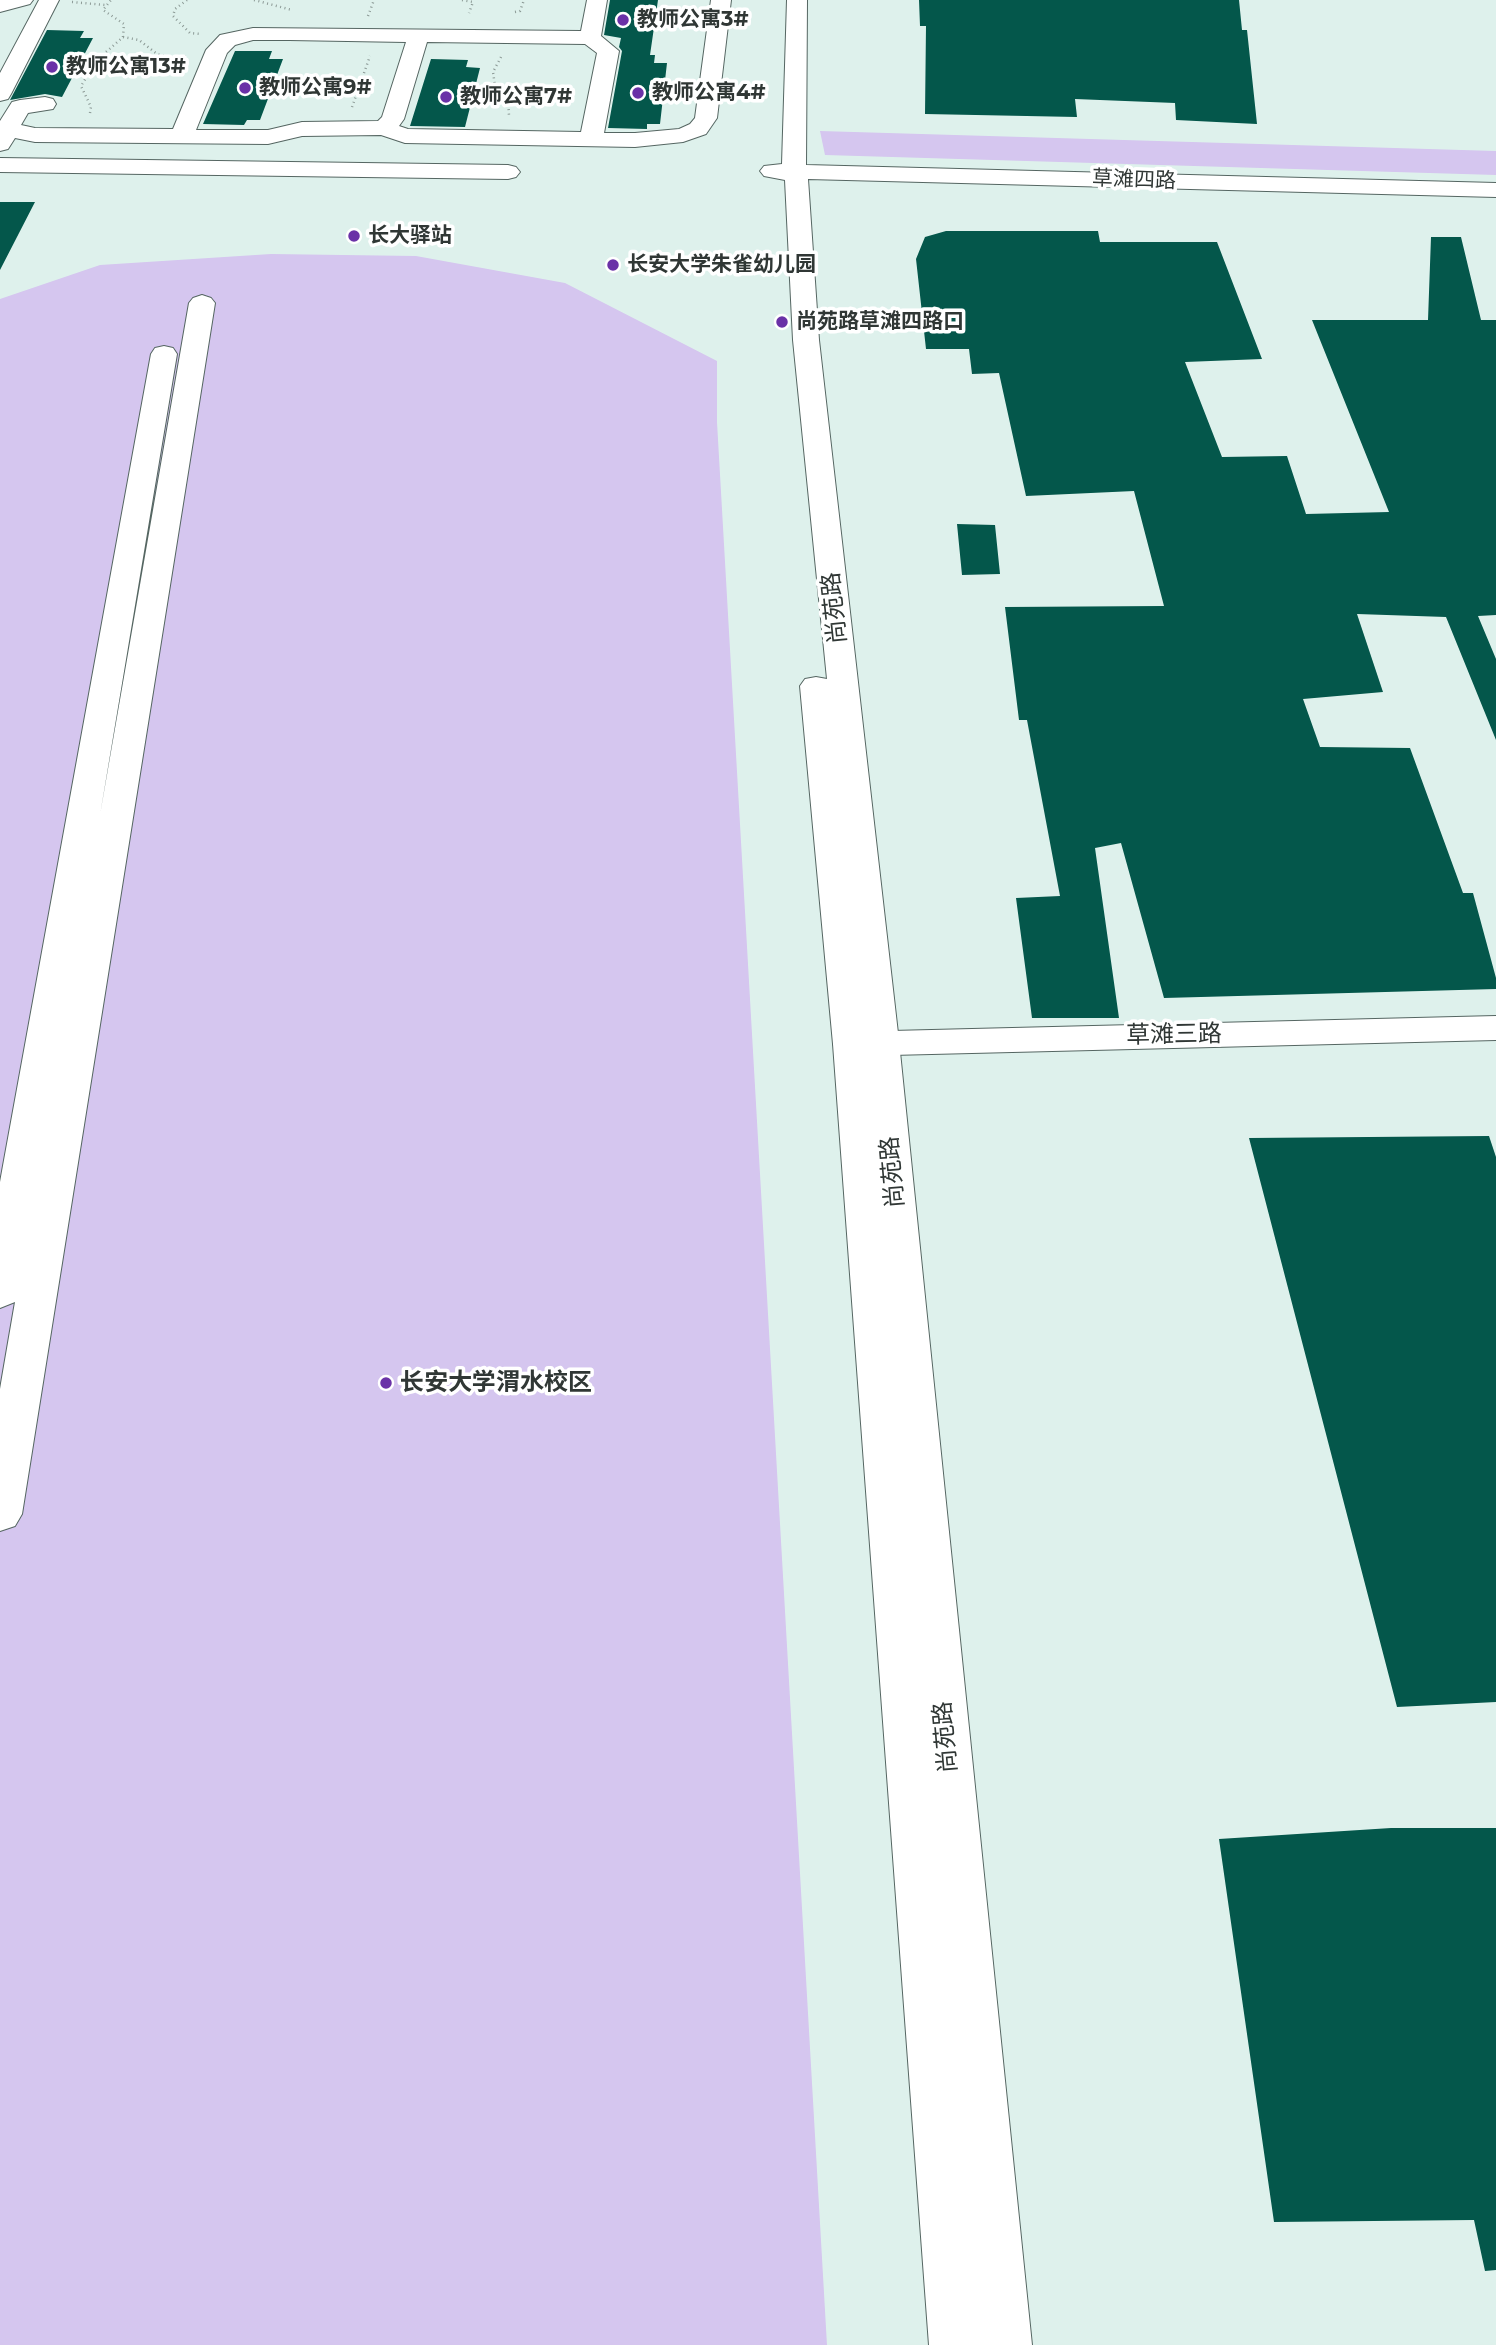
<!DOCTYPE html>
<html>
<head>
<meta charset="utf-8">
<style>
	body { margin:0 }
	canvas { display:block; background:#def1ec }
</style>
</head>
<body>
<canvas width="1496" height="2345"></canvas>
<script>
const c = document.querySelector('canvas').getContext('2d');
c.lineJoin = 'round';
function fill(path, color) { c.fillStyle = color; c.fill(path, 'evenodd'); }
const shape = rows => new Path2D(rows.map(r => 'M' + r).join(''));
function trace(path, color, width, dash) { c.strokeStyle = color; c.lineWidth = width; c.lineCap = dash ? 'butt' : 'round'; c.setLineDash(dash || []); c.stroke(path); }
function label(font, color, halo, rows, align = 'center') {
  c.font = font + ' Montserrat,"Noto Sans SC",sans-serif'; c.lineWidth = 7; c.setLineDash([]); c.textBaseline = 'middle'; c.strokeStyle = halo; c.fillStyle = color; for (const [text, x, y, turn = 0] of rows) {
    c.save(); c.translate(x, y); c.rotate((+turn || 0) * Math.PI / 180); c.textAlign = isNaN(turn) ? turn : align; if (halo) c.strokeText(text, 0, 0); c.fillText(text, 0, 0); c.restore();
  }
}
fill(shape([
	[820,131,1496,151,1496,175,825,155],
	[271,254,416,256,565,283,717,361,717,422,827,2345,0,2345,0,299,100,265]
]), '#d5c6ef');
fill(shape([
	[610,0,658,0,650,55,655,55,654,63,667,63,660,124,647,124,647,129,608,128,622,51,619,47,621,38,604,35],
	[919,0,1239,0,1242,30,1247,30,1257,124,1176,120,1175,103,1075,99,1077,117,925,114,926,26,920,26],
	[47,30,84,31,80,38,93,38,62,97,45,94,10,100],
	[235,51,272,51,269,59,283,59,260,120,247,120,244,125,203,124],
	[431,59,468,60,466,67,480,68,465,127,410,126],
	[0,202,35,202,0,270],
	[946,231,1098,231,1100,242,1217,242,1262,359,1185,362,1222,457,1287,456,1306,514,1389,512,1312,320,1428,320,1431,237,1461,237,1481,320,1496,320,1496,615,1478,616,1496,659,1496,740,1446,617,1357,614,1383,692,1303,699,1320,747,1410,748,1463,893,1473,893,1496,978,1496,989,1164,998,1121,843,1095,848,1119,1018,1032,1018,1016,898,1060,896,1027,720,1019,720,1005,607,1164,606,1134,491,1026,496,999,373,972,374,969,349,926,349,916,259,925,237],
	[957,524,995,525,1000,574,962,575],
	[1489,1136,1496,1157,1496,1702,1397,1707,1249,1138],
	[1391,1828,1496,1828,1496,2270,1485,2271,1474,2220,1274,2222,1219,1839]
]), '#04574b');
const minor = shape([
	[0,0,33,0,30,4,0,12,0,0],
	[39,0,59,0,11,94,8,99,0,101,0,73,39,0],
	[587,0,607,0,601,36,619,51,604,133,635,133,679,129,690,124,695,118,711,0,731,0,717,118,706,134,683,142,635,147,405,143,381,135,302,136,268,144,35,142,15,138,8,149,0,151,0,121,12,102,20,100,45,97,53,99,56,104,53,109,28,113,21,125,35,128,173,129,206,50,220,35,253,28,581,31,587,0],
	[253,40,289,40,406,42,382,117,378,121,302,122,268,130,196,130,227,53,235,45,253,40],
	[427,42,585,44,597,53,581,132,408,129,399,126,404,119,427,42],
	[0,158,508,165,516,167,520,172,516,177,508,179,0,172,0,158],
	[202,295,211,298,215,303,22,1514,15,1526,0,1531,0,1389,15,1302,0,1308,0,1182,151,354,155,348,164,346,173,348,177,354,100,815,189,303,193,298,202,295],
	[1496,1016,1496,1040,851,1056,838,1053,833,1044,838,1035,851,1032,1496,1016]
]);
const major = shape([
	[787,0,807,0,806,165,1496,183,1496,197,808,179,819,340,899,1042,1032,2345,929,2345,833,1044,800,686,805,679,816,677,827,679,793,340,785,180,764,176,760,171,764,166,782,164,787,0]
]);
trace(minor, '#556662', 2);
trace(major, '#556662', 2);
trace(shape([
	[187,0,175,9,173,16,190,33,200,34],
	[254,0,292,10],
	[462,0,473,2,469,13],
	[72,2,105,5],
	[515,12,520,11,524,0],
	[368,16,374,0],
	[123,37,139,40,157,54,171,58,187,56],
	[501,57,493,72,496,93,508,97,509,116],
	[352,107,370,56],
	[90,113,91,107,81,86,97,60,123,37,124,24,103,10,111,0]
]), '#8c9a96', 2.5, [1, 3.5]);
fill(minor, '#fff');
fill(major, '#fff');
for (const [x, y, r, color] of [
	[623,20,7,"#6a31a7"],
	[52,67,7,"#6a31a7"],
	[245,88,7,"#6a31a7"],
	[638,93,7,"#6a31a7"],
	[446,97,7,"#6a31a7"],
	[354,236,7,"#6a31a7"],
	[613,265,7,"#6a31a7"],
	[782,322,7,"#6a31a7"],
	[386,1383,7,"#6a31a7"]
]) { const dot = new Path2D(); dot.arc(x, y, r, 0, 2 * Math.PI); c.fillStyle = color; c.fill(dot); trace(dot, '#fff', 2.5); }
label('bold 21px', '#303735', '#fff', [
	["教师公寓3#",637,20],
	["教师公寓13#",66,67],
	["教师公寓9#",259,88],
	["教师公寓4#",652,93],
	["教师公寓7#",460,97],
	["长大驿站",368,236],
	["长安大学朱雀幼儿园",627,265],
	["尚苑路草滩四路口",796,322]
], 'left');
label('21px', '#303735', '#fff', [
	["草滩四路",1134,180,2]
]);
label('24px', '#303735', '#fff', [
	["尚苑路",835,608,-96],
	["草滩三路",1174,1035,-1],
	["尚苑路",893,1172,-95],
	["尚苑路",946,1737,-95]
]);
label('bold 24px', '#303735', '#fff', [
	["长安大学渭水校区",400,1383]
], 'left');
</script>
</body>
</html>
